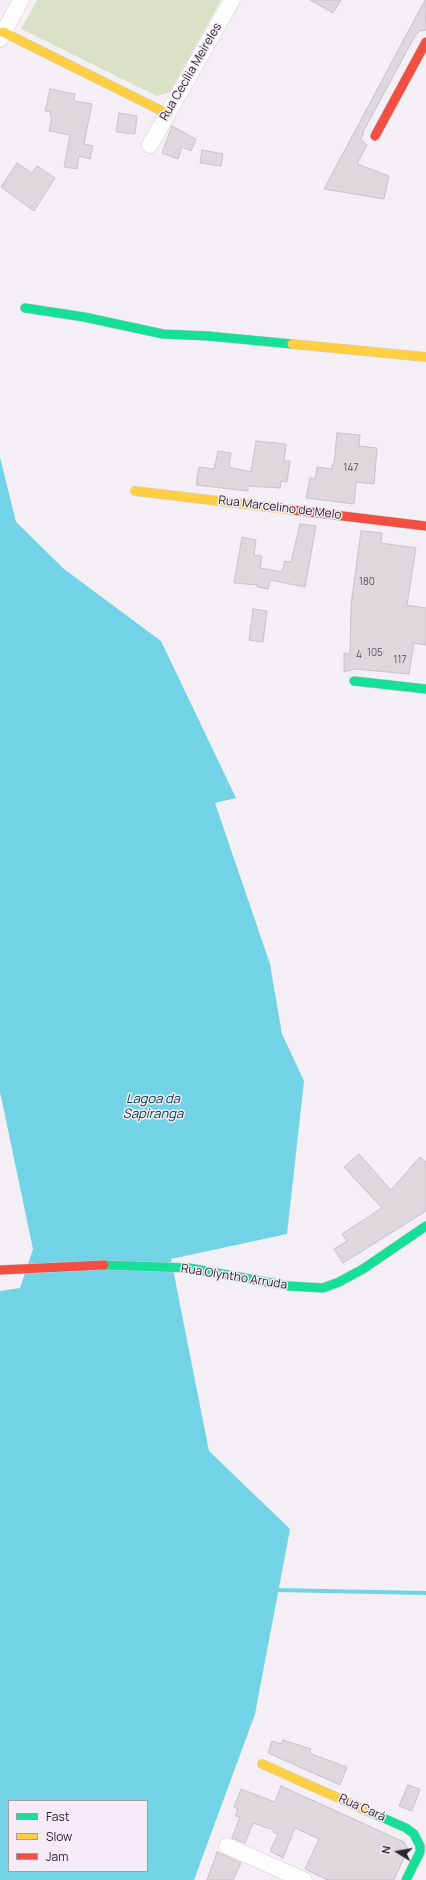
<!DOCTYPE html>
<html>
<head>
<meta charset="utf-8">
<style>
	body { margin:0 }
	#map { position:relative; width:426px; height:1880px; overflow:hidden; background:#f4eff5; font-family:Manrope,sans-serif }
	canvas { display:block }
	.legend { position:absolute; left:8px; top:1800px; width:140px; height:72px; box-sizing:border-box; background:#f5ecf8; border:1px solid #a39da6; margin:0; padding:5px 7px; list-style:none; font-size:12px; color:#29262a }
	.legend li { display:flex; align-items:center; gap:8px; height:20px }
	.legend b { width:20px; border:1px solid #a39da6 }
	.north { position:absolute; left:378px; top:1832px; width:40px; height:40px; -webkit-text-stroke:3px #f5ecf8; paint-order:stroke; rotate:281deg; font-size:11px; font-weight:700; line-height:16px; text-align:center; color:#29262a }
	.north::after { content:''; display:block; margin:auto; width:14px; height:18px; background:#29262a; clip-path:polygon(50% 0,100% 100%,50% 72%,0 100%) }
</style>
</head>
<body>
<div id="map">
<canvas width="426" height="1880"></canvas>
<ul class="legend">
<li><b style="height:5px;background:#16e098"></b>Fast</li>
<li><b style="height:5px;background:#ffcf43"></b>Slow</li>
<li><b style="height:5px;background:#f24e42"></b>Jam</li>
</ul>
<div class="north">N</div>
</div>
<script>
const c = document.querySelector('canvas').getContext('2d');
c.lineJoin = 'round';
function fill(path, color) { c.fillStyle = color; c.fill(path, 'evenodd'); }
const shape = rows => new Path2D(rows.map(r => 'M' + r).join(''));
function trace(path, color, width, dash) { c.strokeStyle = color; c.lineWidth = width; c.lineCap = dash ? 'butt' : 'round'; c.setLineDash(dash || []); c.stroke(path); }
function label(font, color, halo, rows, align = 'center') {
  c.font = font + ' Manrope,sans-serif'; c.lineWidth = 3; c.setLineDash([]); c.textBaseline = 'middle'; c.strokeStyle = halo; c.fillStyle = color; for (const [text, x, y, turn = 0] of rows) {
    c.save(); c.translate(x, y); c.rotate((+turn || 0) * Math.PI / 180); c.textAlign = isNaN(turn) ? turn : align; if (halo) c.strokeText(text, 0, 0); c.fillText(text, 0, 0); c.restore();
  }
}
fill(shape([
	[37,0,221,0,170,92,157,96,21,29]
]), '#dbe1c7');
fill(shape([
	[0,457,16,522,64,569,161,641,236,798,215,803,270,964,282,1034,304,1081,287,1234,171,1259,209,1451,290,1529,255,1714,194,1880,0,1880,0,1291,20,1288,33,1249,0,1092],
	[9,1801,147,1801,147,1871,9,1871]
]), '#72d3e6');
trace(shape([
	[274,1590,426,1593]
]), '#72d3e6', 4);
const building = shape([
	[310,0,341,0,333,13,310,0],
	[425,0,426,30,420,31,415,36,364,130,361,140,367,145,357,164,389,176,384,199,324,189,425,0],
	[50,89,75,94,74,101,92,104,84,144,93,146,90,159,79,156,77,169,64,167,70,135,49,131,52,117,50,116,51,112,45,111,50,89],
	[119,113,137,116,135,134,116,132,119,113],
	[172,126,196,139,191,151,182,147,178,159,162,153,172,126],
	[202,150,223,154,221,166,200,163,202,150],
	[17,163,32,173,37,166,55,178,34,211,1,187,17,163],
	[337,433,360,435,359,446,377,448,374,484,356,482,354,504,306,498,310,478,315,479,317,467,332,469,332,464,334,464,337,433],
	[256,441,286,444,284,461,290,461,287,482,281,481,280,488,248,486,248,491,196,485,199,467,214,469,218,451,231,453,229,467,251,472,256,441],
	[300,524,316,526,305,587,270,580,268,589,257,587,257,585,234,583,242,537,256,540,254,555,262,556,260,568,282,572,285,561,291,562,300,524],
	[361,531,382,533,381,543,416,548,407,605,426,608,426,645,414,643,409,674,355,669,344,672,344,653,350,654,351,605,361,531],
	[253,609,267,611,263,642,249,640,253,609],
	[359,1154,391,1190,420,1157,426,1162,426,1211,343,1263,334,1249,347,1241,342,1234,382,1208,344,1167,359,1154],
	[283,1740,311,1749,310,1752,314,1755,347,1767,340,1785,268,1753,272,1741,281,1744,283,1740],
	[408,1785,420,1789,412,1811,399,1806,408,1785],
	[281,1786,404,1842,408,1849,394,1880,328,1880,305,1869,319,1839,295,1828,283,1858,270,1851,278,1834,273,1832,274,1830,253,1823,245,1843,232,1838,240,1817,235,1816,238,1809,234,1807,241,1789,275,1802,281,1786],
	[217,1852,241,1863,233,1880,207,1880,217,1852]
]);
fill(building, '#dcd8dc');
trace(building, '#c6c2c7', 1);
const street = shape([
	[0,39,21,0],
	[150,145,232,0],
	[227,1846,304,1880]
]);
const fast = shape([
	[25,308,84,317,163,334,208,336,292,344],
	[354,681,426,689],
	[104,1265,189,1268,289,1286,323,1288,339,1282,363,1269,426,1226],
	[372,1813,406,1828,414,1834,420,1846,420,1852,406,1880]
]);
const slow = shape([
	[3,32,168,114],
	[292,344,426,357],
	[135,491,293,510],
	[262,1764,372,1813]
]);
const jam = shape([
	[375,136,426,42],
	[293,510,426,526],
	[0,1270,104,1265]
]);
trace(street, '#d1cdd1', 17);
trace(fast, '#d1cdd1', 10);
trace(slow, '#d1cdd1', 10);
trace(jam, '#d1cdd1', 10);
trace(street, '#fdfdfe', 16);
trace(fast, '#16e098', 9);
trace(slow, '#ffcf43', 9);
trace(jam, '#f24e42', 9);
label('10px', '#585458', null, [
	["147",351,468],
	["180",367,582],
	["105",375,653],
	["4",359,655],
	["117",400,660]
]);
label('12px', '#29262a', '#f5ecf8', [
	["Rua Cecília Meireles",191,72,-60],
	["Rua Marcelino de Melo",280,508,7],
	["Rua Olyntho Arruda",234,1277,9],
	["Rua Cará",362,1808,24]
]);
label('italic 13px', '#01424c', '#f5ecf8', [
	["Lagoa da",153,1099],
	["Sapiranga",153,1114]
]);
</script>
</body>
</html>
